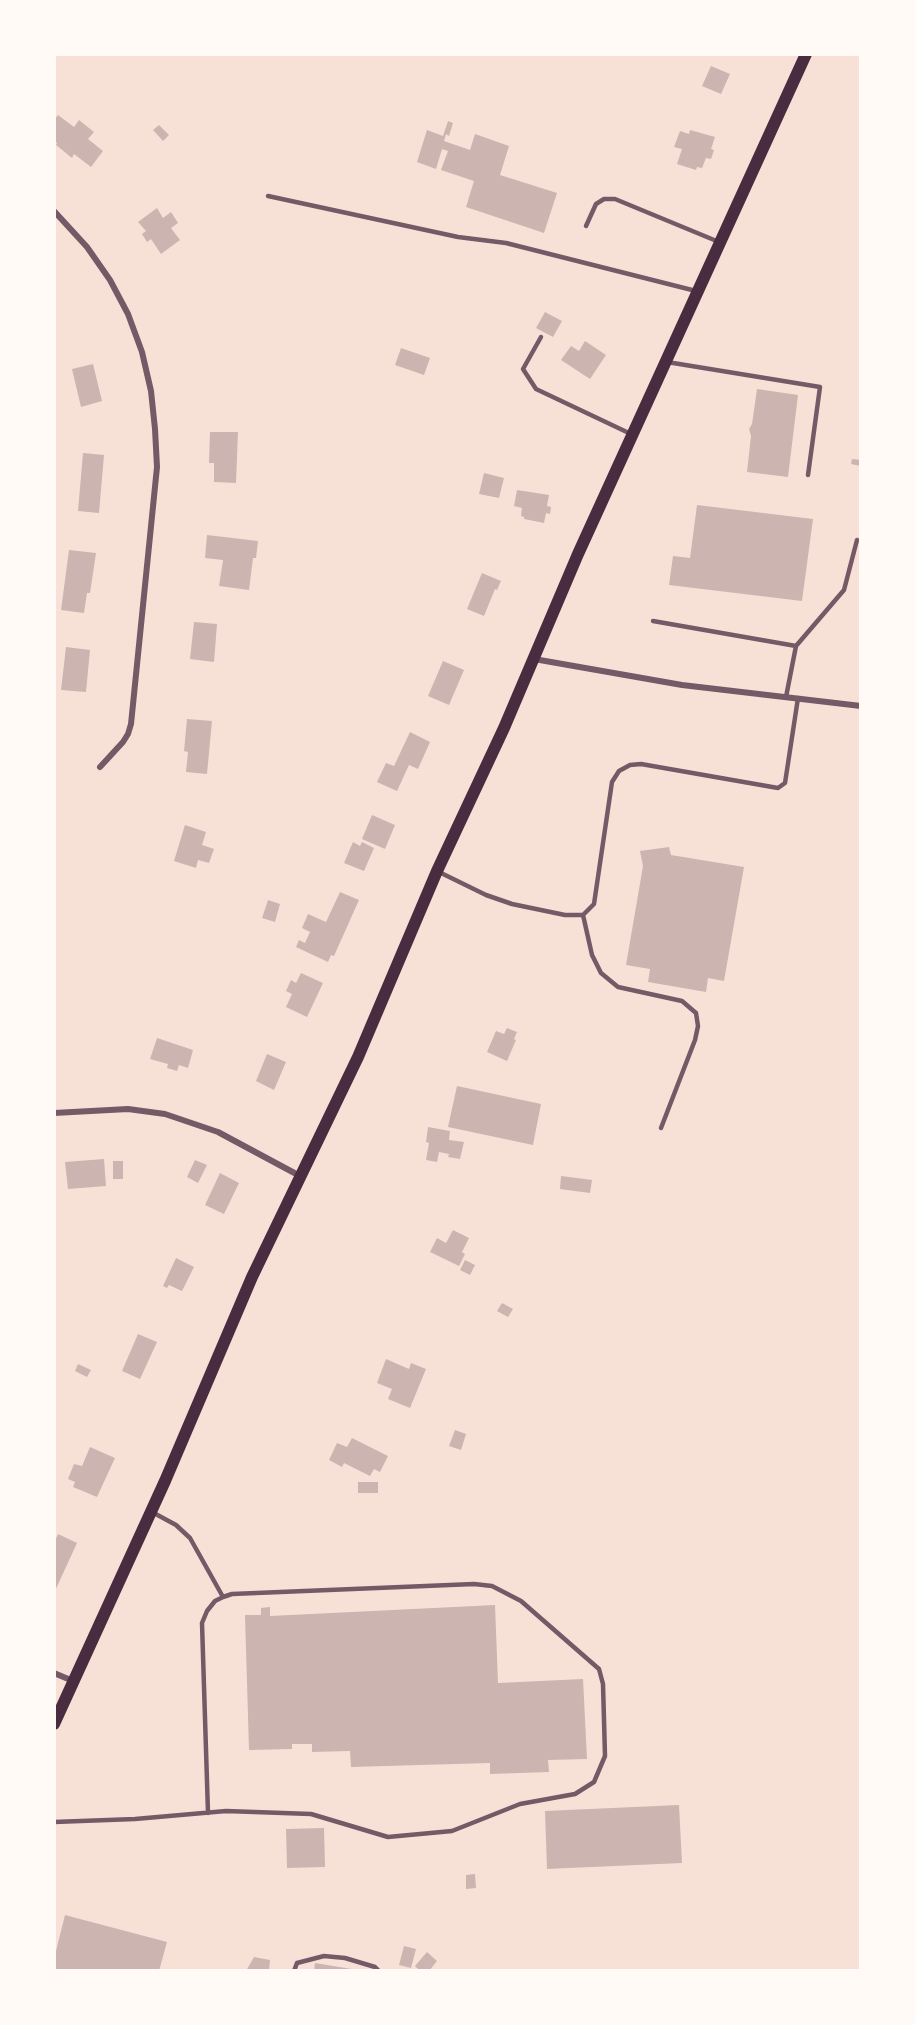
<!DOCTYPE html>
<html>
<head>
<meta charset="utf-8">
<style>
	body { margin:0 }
	#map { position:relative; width:915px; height:2025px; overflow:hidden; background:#f7e1d7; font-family:"Alegreya Sans",sans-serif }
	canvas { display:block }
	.frame { position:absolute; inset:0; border:56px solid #fffaf5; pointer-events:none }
</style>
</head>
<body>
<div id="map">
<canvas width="915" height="2025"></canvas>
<div class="frame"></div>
</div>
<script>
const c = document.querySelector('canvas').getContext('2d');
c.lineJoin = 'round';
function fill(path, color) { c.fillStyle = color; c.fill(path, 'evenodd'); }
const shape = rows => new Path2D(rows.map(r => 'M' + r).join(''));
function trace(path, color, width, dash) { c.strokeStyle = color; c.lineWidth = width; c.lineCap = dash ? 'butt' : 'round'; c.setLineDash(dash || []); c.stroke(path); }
fill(shape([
	[711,66,730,74,721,94,702,86],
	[58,115,74,127,79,120,94,132,88,139,103,151,91,167,74,154,72,158,56,145,57,143,54,141,54,120],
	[448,121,453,123,449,136,446,134,444,141,470,150,475,134,509,146,500,175,557,193,544,233,466,207,474,181,441,170,448,151,442,149,436,169,417,162,427,130,443,136],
	[159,125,169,135,163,141,153,130],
	[690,130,715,137,711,149,714,150,711,159,706,158,702,168,697,167,696,170,677,164,682,149,674,147,680,131,689,134],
	[157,208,163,218,171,212,178,223,171,228,180,240,161,254,151,239,147,242,142,234,146,231,138,222],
	[545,312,562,321,553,337,536,328],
	[585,341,606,355,590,379,561,360,571,346,579,351],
	[401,348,430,358,424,375,395,365],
	[93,364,102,401,81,407,72,369],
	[757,389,798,395,788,477,747,472,751,436,749,429,752,424],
	[210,432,238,432,236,483,214,482,214,463,209,463],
	[83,453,104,455,99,513,78,511],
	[852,459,861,460,861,466,851,464],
	[484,473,504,478,499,498,479,494],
	[517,490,549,495,547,506,551,507,550,514,546,513,544,523,524,519,524,517,521,516,522,508,514,506],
	[697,505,813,519,802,601,669,585,673,556,690,558],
	[207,535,258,541,256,558,253,558,249,590,219,586,223,560,205,558],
	[69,550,96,553,90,593,87,593,84,613,61,610],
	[482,573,501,581,497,590,495,589,484,616,467,609],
	[194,622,217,624,214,662,190,659],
	[66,647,90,650,86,692,61,690],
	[443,661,464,670,449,705,428,696],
	[187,719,212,721,207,774,186,772,188,752,184,751],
	[410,732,430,742,418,769,409,765,397,791,377,782,386,763,394,766],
	[372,815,395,825,385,849,362,839],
	[185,825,206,832,202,845,214,849,209,863,198,860,196,868,174,861],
	[353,842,360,846,362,842,374,848,364,871,344,863],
	[669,847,671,855,744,867,724,981,708,978,706,992,648,982,650,969,626,965,643,866,640,851],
	[340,892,359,900,334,956,331,955,328,962,296,947,299,940,305,943,310,932,302,928,308,914,326,922],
	[268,900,280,904,275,922,262,918],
	[301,973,323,983,307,1017,286,1007,292,994,286,991,291,980,296,983],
	[507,1028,517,1032,514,1039,516,1040,507,1061,487,1052,496,1031,504,1034],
	[157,1038,193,1050,188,1068,179,1065,177,1071,167,1068,168,1064,150,1059],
	[267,1054,286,1062,274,1090,256,1081],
	[457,1086,541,1104,533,1145,448,1127],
	[428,1127,450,1131,449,1140,464,1142,460,1159,448,1157,449,1154,439,1152,437,1162,426,1160,429,1143,426,1142],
	[104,1159,106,1186,68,1189,65,1162],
	[195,1160,207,1165,198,1183,187,1177],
	[113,1161,123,1161,123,1179,113,1179],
	[220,1173,239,1183,224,1214,205,1205],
	[561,1176,592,1180,590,1193,560,1189],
	[453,1230,469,1238,462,1252,465,1254,459,1266,430,1252,437,1238,446,1243],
	[176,1258,194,1267,182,1291,169,1285,167,1288,163,1286],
	[465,1260,475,1265,470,1275,460,1270],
	[502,1303,513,1309,508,1317,497,1311],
	[138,1334,157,1342,140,1379,122,1371],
	[386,1359,409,1369,411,1363,426,1369,410,1408,388,1399,392,1389,377,1383],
	[78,1364,91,1370,87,1377,75,1371],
	[455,1430,466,1434,461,1450,449,1446],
	[352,1438,388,1456,380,1472,374,1469,370,1476,344,1463,342,1467,329,1460,337,1443,347,1447],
	[90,1447,115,1458,97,1497,73,1487,75,1482,68,1479,74,1464,82,1466],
	[358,1482,378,1482,378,1493,358,1493],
	[58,1534,77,1543,54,1593,54,1543],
	[495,1605,498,1683,583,1679,587,1759,548,1760,549,1772,490,1774,490,1763,351,1767,350,1751,312,1752,312,1744,292,1744,292,1749,249,1750,245,1615,261,1615,261,1608,270,1607,270,1616],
	[679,1805,682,1863,547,1869,545,1811],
	[324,1828,325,1867,287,1868,286,1829],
	[475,1874,476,1888,466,1889,466,1875],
	[65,1915,167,1942,159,1971,54,1971,54,1959],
	[404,1946,416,1949,411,1968,399,1965],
	[427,1952,437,1961,429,1971,420,1971,415,1966],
	[254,1957,270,1960,269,1971,246,1971],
	[315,1963,358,1970,357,1971,314,1971]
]), '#ccb4b1');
trace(shape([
	[268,196,458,237,506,243,696,291],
	[586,226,596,204,604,199,615,199,719,242],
	[541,337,523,369,536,389,631,434],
	[667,362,820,387,808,475],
	[653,621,796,646,786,697],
	[796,646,844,590,857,540],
	[439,872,486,895,512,904,565,915,583,915,594,904,612,782,619,771,630,765,641,764,778,788,785,783,798,698],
	[583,915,592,955,601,973,618,987,682,1001,696,1013,698,1026,695,1040,661,1128],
	[152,1512,176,1525,190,1538,223,1597],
	[54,1822,135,1819,226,1811,311,1814,388,1837,452,1831,520,1804,575,1794,594,1782,605,1756,603,1684,599,1669,521,1601,492,1586,474,1584,232,1594,223,1597,215,1601,207,1611,202,1623,208,1813],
	[294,1971,297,1963,324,1956,345,1958,375,1967,379,1971]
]), '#755966', 4.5);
trace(shape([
	[54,211,87,247,110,280,128,314,142,352,151,391,155,429,157,467,131,724,128,734,123,742,100,767],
	[534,659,682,685,861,706],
	[54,1113,128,1109,165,1114,218,1132,300,1176],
	[54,1673,73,1681]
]), '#755966', 6);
trace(shape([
	[54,1724,165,1481,252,1277,358,1057,437,871,504,728,578,554,806,54]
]), '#4a2c40', 12);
</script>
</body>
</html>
